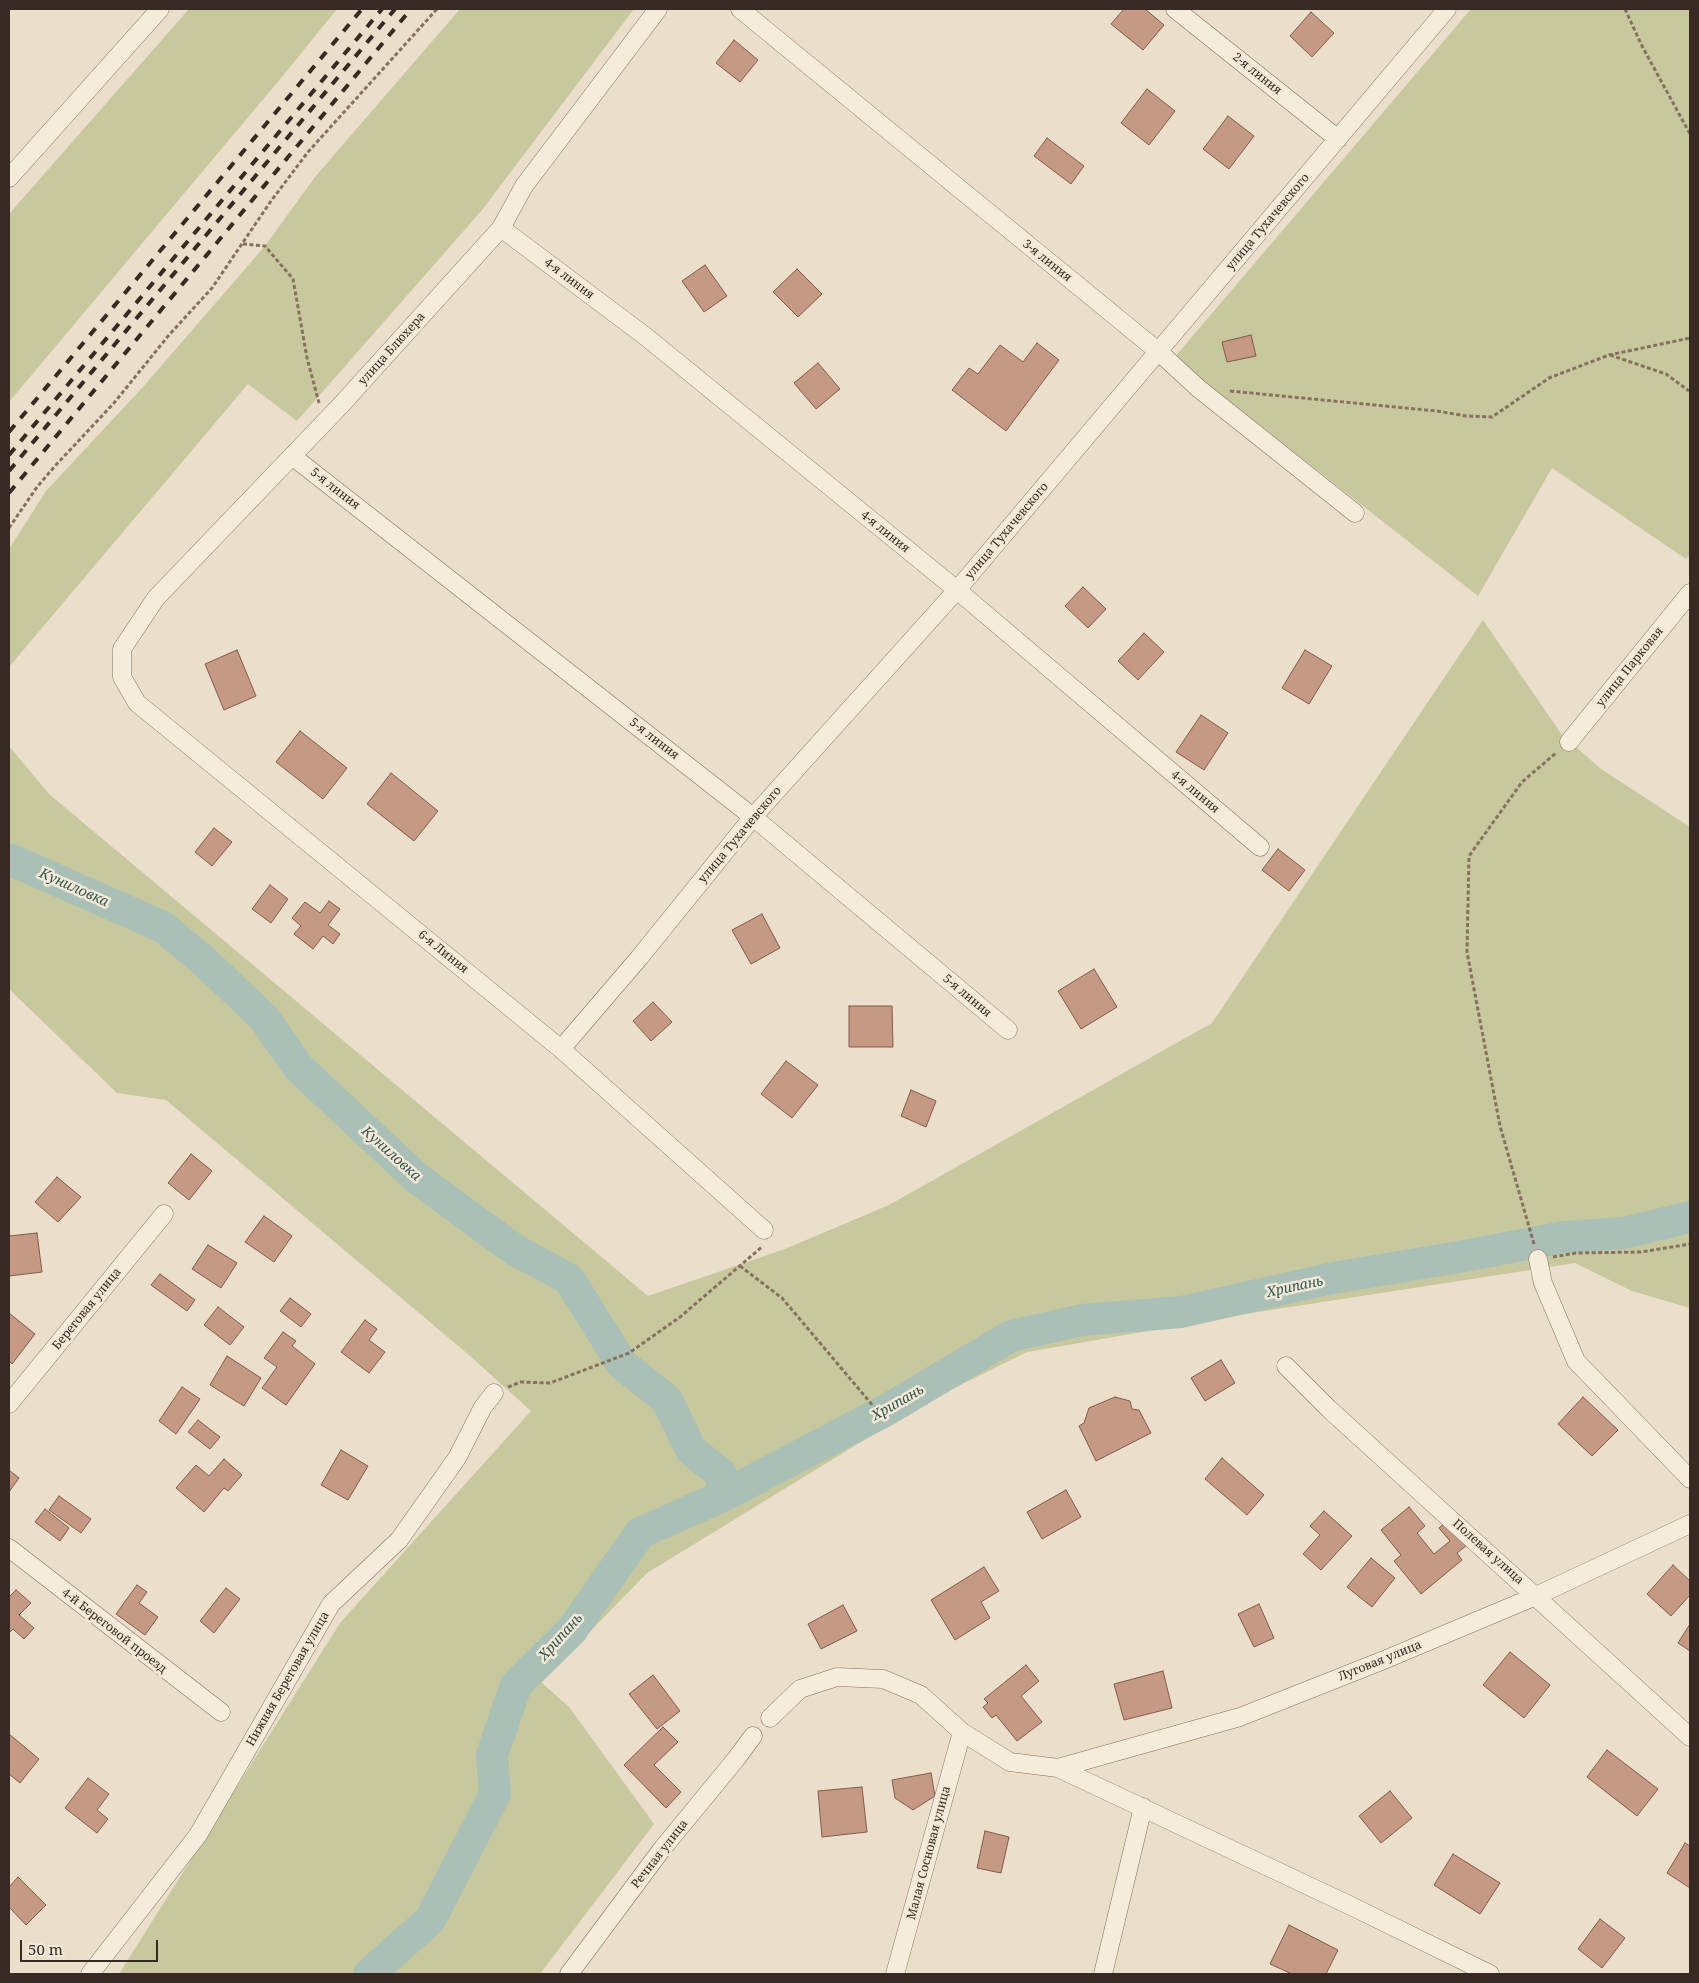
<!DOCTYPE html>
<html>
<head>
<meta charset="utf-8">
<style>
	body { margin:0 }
	#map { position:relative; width:1699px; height:1983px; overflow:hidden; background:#ebdeca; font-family:"Noto Serif",serif }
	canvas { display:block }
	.frame { position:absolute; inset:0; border:10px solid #382a22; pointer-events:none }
	.scale { position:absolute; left:20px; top:1940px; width:138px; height:22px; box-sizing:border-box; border:2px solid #382a22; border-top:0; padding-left:6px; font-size:15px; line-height:18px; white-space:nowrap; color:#382a22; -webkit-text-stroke:4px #f3e9d8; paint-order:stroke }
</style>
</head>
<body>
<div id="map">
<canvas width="1699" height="1983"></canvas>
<div class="frame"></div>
<div class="scale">50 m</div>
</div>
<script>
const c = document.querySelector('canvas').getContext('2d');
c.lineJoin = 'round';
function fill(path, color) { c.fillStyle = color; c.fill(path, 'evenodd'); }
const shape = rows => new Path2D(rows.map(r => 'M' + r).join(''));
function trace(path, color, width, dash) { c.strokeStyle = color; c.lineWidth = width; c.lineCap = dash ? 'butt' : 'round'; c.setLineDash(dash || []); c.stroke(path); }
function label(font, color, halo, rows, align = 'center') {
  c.font = font + ' "Noto Serif",serif'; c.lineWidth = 5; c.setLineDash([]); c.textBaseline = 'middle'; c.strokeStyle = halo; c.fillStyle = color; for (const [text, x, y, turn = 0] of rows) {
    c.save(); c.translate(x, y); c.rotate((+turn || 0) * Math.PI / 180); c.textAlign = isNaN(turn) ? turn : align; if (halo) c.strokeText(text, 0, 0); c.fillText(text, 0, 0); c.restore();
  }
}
fill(shape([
	[189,9,337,9,286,72,9,402,9,214],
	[460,9,634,9,482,210,297,421,248,384,9,667,9,549,46,491,143,387,265,246,315,177],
	[1471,9,1690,9,1690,555,1686,559,1552,468,1478,596,1174,358],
	[1483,620,1562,735,1601,769,1690,827,1690,1308,1632,1291,1575,1263,1258,1312,1027,1352,928,1401,647,1573,541,1682,569,1707,654,1824,540,1974,119,1974,340,1623,531,1411,469,1355,166,1100,117,1093,9,989,9,746,49,794,648,1296,785,1249,889,1205,1212,1023]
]), '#c7c89e');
trace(shape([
	[9,859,163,927,206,963,264,1018,299,1068,418,1179,515,1250,569,1279,622,1364,667,1400,691,1450,721,1474,723,1496],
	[369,1974,430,1920,495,1794,492,1755,516,1685,572,1630,640,1533,723,1496,888,1409,1011,1336,1082,1320,1181,1312,1333,1278,1459,1257,1564,1237,1624,1233,1690,1217]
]), '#aac0b7', 32);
const building = shape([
	[1124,9,1145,9,1164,25,1143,50,1111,24,1124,9],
	[1311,12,1334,33,1312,57,1290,36,1311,12],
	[734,40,758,60,740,82,716,63,734,40],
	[1147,89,1175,111,1149,145,1121,123,1147,89],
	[1228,116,1254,136,1229,169,1203,149,1228,116],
	[1047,138,1084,166,1071,184,1034,156,1047,138],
	[705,265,727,296,704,312,682,281,705,265],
	[797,269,822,294,798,317,773,292,797,269],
	[1251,335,1256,356,1227,362,1222,342,1251,335],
	[1037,343,1059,360,1006,431,952,390,969,368,978,374,1000,345,1023,362,1037,343],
	[818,363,840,389,816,409,794,383,818,363],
	[1083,587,1106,609,1088,628,1065,606,1083,587],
	[1144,633,1164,652,1138,680,1118,661,1144,633],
	[237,650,256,696,224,710,205,664,237,650],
	[1305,650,1332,666,1309,704,1282,688,1305,650],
	[1201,715,1228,733,1204,770,1176,752,1201,715],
	[300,731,347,768,323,799,276,762,300,731],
	[391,773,438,811,414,841,367,804,391,773],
	[214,828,232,842,212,866,195,852,214,828],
	[1278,849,1305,870,1289,891,1262,870,1278,849],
	[270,885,288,899,271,923,252,909,270,885],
	[329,901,340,909,328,925,340,934,333,944,323,936,313,949,294,934,301,926,292,918,305,902,320,913,329,901],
	[762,914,780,948,751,964,732,930,762,914],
	[1094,969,1117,1007,1081,1029,1058,991,1094,969],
	[653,1002,672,1022,651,1041,633,1021,653,1002],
	[849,1006,892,1006,893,1047,849,1047,849,1006],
	[786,1061,818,1085,792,1118,761,1094,786,1061],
	[911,1090,936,1101,926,1127,901,1116,911,1090],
	[191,1154,212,1171,189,1200,168,1183,191,1154],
	[57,1177,81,1197,58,1222,35,1202,57,1177],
	[264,1216,292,1236,274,1262,245,1242,264,1216],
	[37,1233,42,1272,9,1276,9,1236,37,1233],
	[208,1245,237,1263,221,1288,192,1269,208,1245],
	[160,1274,195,1300,187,1311,151,1285,160,1274],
	[290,1298,311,1314,301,1327,280,1311,290,1298],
	[218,1307,244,1327,230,1345,204,1325,218,1307],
	[9,1313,35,1334,12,1364,9,1361,9,1313],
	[365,1320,377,1329,369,1340,385,1352,369,1373,341,1352,365,1320],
	[283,1332,296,1341,292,1346,315,1364,286,1405,262,1388,277,1367,264,1358,283,1332],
	[227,1356,261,1378,244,1406,210,1385,227,1356],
	[1221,1360,1235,1383,1205,1401,1191,1378,1221,1360],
	[182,1387,200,1399,176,1434,159,1421,182,1387],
	[1115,1397,1130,1401,1132,1409,1139,1410,1151,1433,1096,1461,1079,1426,1084,1423,1089,1408,1115,1397],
	[1583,1397,1618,1430,1592,1456,1558,1424,1583,1397],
	[198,1420,220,1437,210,1449,188,1432,198,1420],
	[341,1450,368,1466,348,1500,321,1485,341,1450],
	[1222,1458,1264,1495,1247,1515,1205,1479,1222,1458],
	[224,1459,242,1475,228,1491,224,1488,204,1512,176,1488,196,1465,209,1476,224,1459],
	[9,1470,19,1478,9,1492,9,1470],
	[1066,1490,1081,1517,1042,1539,1027,1512,1066,1490],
	[59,1496,91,1519,81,1533,49,1510,59,1496],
	[1409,1507,1425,1526,1417,1533,1434,1554,1450,1541,1439,1528,1447,1521,1467,1545,1457,1553,1462,1560,1421,1594,1394,1561,1401,1555,1381,1530,1409,1507],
	[45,1509,69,1528,60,1541,35,1522,45,1509],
	[1324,1511,1352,1536,1321,1570,1303,1554,1320,1535,1310,1526,1324,1511],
	[1371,1558,1395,1578,1372,1607,1347,1587,1371,1558],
	[1673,1565,1690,1581,1690,1595,1671,1616,1647,1594,1673,1565],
	[984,1567,999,1591,981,1602,990,1618,955,1640,931,1600,984,1567],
	[137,1585,147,1592,139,1603,158,1617,145,1635,116,1614,137,1585],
	[226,1588,240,1599,214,1633,200,1621,226,1588],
	[16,1590,31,1603,19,1615,34,1628,24,1639,13,1629,9,1633,9,1597,16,1590],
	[1259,1604,1274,1638,1254,1647,1238,1614,1259,1604],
	[843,1605,857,1631,821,1649,808,1624,843,1605],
	[1690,1624,1690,1651,1678,1643,1690,1624],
	[1510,1652,1550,1685,1524,1718,1483,1685,1510,1652],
	[1026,1665,1039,1681,1021,1696,1042,1722,1017,1741,996,1715,992,1718,983,1707,988,1703,984,1699,1026,1665],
	[1163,1671,1172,1708,1124,1720,1114,1684,1163,1671],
	[653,1675,680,1711,657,1729,629,1694,653,1675],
	[663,1727,678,1742,654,1765,681,1792,666,1808,624,1765,663,1727],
	[9,1734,39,1759,20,1783,9,1774,9,1734],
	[1607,1750,1658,1789,1637,1816,1587,1777,1607,1750],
	[931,1773,935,1796,913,1810,895,1798,892,1780,931,1773],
	[88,1778,109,1794,97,1810,108,1819,97,1833,65,1808,88,1778],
	[862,1787,867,1832,822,1837,818,1791,862,1787],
	[1390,1791,1412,1818,1381,1843,1359,1816,1390,1791],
	[985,1831,1009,1837,1001,1873,977,1868,985,1831],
	[1685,1843,1690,1846,1690,1888,1667,1873,1685,1843],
	[1453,1854,1500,1883,1480,1914,1434,1885,1453,1854],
	[18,1877,46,1905,26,1925,9,1907,9,1887,18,1877],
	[1600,1919,1625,1938,1602,1968,1578,1949,1600,1919],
	[1289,1925,1338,1950,1326,1974,1292,1974,1270,1964,1289,1925]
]);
fill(building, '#c59983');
trace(building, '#835a48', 1);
const street = shape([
	[658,9,524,186,501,228,341,405,156,598,122,649,122,677,137,703,561,1049,764,1230],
	[740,9,1159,352,1198,388,1355,513],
	[1175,9,1338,139],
	[9,178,160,9],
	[501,228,645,336,957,590,1260,847],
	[292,456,753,817,1008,1030],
	[1569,742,1690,593],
	[561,1049,639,958,753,817,957,590,1447,9],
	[1538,1259,1543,1283,1576,1361,1690,1479],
	[1286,1366,1329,1409,1690,1737],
	[9,1404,164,1214],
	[9,1548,221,1712],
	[770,1718,800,1689,837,1677,883,1679,921,1695,962,1732,1010,1762,1058,1768,1347,1904,1490,1974],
	[1058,1768,1240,1717,1384,1660,1536,1596,1690,1524],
	[90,1974,198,1835,331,1604,399,1540,457,1458,483,1407,494,1393],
	[569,1974,662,1849,736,1759,753,1736],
	[895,1974,962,1732],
	[1103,1974,1143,1807]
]);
trace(street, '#867160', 19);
trace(shape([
	[1625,9,1642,46,1690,134],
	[243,244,265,246,293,279,307,358,319,403],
	[1610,355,1666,374,1689,391],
	[1230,391,1437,411,1466,416,1492,417,1549,378,1609,355,1690,338],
	[9,528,37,487,55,466,114,403,169,335,212,288,271,201,308,152,437,9],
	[1534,1244,1500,1126,1467,952,1469,856,1522,782,1556,753],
	[1553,1257,1576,1253,1641,1252,1690,1244],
	[740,1266,782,1298,885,1420],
	[508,1387,521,1382,550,1383,629,1353,680,1317,763,1246]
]), '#867160', 3, [4, 2.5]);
trace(street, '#f6ecdc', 18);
trace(shape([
	[9,432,362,9],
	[9,455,382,9],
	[9,471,395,9],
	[9,493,411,9]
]), '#382a22', 4, [9, 9]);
label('12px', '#382a22', '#f3e9d8', [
	["2-я линия",1257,74,39],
	["улица Тухачевского",1268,222,-50],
	["3-я линия",1047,261,39],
	["4-я линия",569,279,37],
	["улица Блюхера",392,349,-48],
	["5-я линия",335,489,38],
	["улица Тухачевского",1007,531,-50],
	["4-я линия",885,532,39],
	["улица Парковая",1630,667,-51],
	["5-я линия",654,739,38],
	["4-я линия",1195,792,40],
	["улица Тухачевского",740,835,-50],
	["6-я Линия",443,952,39],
	["5-я линия",967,996,40],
	["Береговая улица",87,1309,-51],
	["Полевая улица",1488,1552,42],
	["4-й Береговой проезд",114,1631,38],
	["Луговая улица",1380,1661,-22],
	["Нижняя Береговая улица",288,1679,-60],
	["Малая Сосновая улица",929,1853,-75],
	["Речная улица",660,1854,-52]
]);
label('italic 14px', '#325651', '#f3e9d8', [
	["Куниловка",74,888,24],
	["Куниловка",391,1154,42],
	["Хрипань",1295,1287,-12],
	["Хрипань",898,1403,-30],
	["Хрипань",561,1637,-48]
]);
</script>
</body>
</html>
